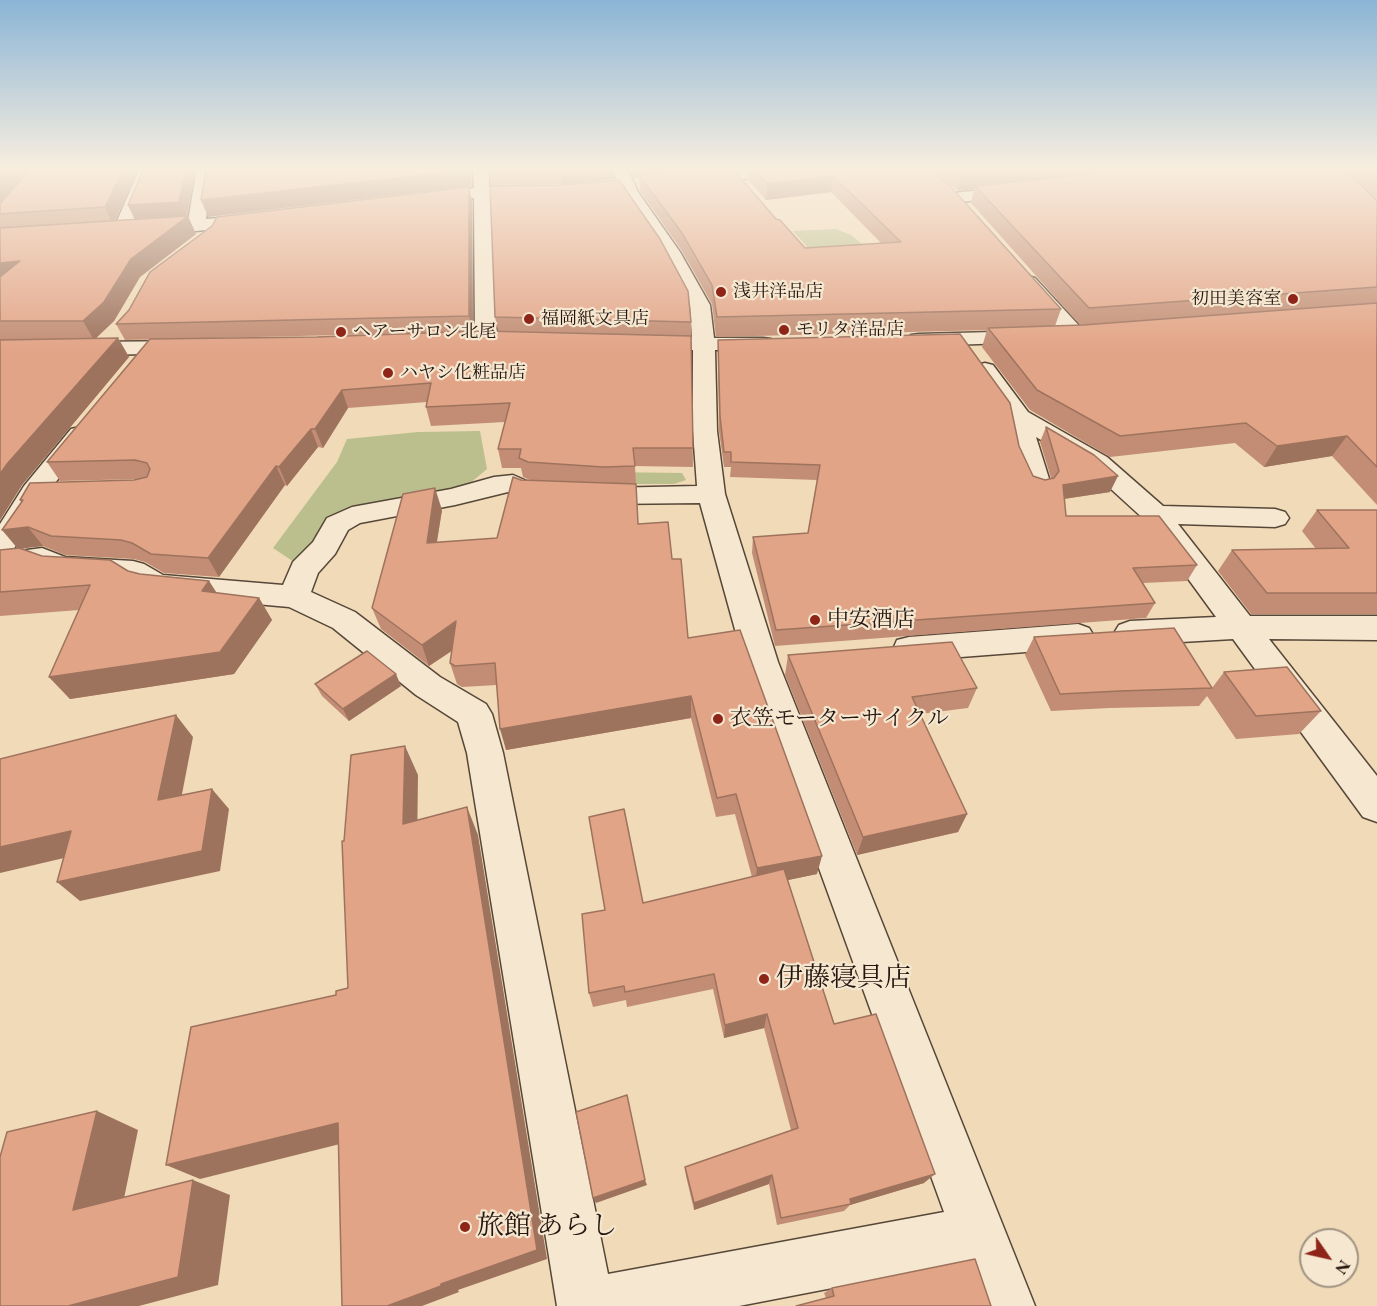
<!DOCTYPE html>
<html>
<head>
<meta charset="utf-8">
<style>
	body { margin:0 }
	#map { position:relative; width:1377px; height:1306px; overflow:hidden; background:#f0dab7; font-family:"EB Garamond",serif }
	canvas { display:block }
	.north { position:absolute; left:1299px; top:1228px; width:60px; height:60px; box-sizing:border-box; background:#f5e7d0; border:2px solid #a19383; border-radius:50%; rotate:124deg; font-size:16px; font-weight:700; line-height:24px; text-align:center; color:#24160f }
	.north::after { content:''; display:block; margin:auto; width:21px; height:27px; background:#8f2418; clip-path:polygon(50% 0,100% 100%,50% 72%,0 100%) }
</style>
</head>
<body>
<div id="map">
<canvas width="1377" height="1306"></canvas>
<div class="north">N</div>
</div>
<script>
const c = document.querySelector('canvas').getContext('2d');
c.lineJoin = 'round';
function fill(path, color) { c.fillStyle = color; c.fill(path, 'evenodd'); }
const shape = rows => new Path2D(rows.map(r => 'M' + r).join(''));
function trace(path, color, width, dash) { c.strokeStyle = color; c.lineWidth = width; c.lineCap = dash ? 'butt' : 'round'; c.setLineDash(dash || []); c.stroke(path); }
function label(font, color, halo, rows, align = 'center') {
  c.font = font + ' "EB Garamond","Noto Serif JP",serif'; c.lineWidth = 4.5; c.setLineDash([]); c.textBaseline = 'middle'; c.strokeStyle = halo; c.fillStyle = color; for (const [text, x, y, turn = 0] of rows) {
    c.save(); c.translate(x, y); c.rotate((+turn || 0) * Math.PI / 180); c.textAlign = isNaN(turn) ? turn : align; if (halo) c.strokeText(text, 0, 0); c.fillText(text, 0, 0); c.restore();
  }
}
fill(shape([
	[836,229,851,235,880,259,811,251,793,231],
	[480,431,487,469,469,484,319,536,294,562,273,548,337,462,347,439,418,432],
	[606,472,682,473,686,480,674,484,631,484]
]), '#bbbf8d');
const minor = shape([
	[140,168,155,168,131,230,128,234,116,234,113,230,140,168],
	[197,168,212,168,206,219,259,215,265,216,268,220,265,224,196,231,143,233,140,229,143,225,188,221,197,168],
	[473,168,489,168,489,187,536,186,544,191,536,196,490,197,497,340,494,345,486,346,478,345,475,340,474,198,426,204,418,199,426,194,474,188,473,168],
	[612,168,627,168,638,192,680,252,710,305,714,338,763,338,771,339,774,344,771,349,763,350,715,350,717,431,725,494,778,662,1035,1306,977,1306,962,1263,739,1306,557,1306,467,753,458,722,416,695,333,628,289,607,156,595,145,592,127,581,60,577,38,568,0,573,0,524,24,486,71,429,80,427,89,429,92,434,46,495,12,552,42,548,65,557,133,561,144,564,163,575,283,585,293,562,313,542,327,518,352,507,451,489,494,477,513,475,531,483,605,488,697,486,693,431,693,350,647,350,639,349,636,344,639,339,647,338,692,338,690,305,662,252,622,192,612,168],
	[508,492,525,499,605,504,700,503,744,662,944,1212,608,1274,503,753,492,714,486,704,440,677,355,612,311,592,318,573,335,554,348,530,360,523,455,505,508,492],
	[754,168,811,168,804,173,695,184,687,179,695,174,754,168],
	[1018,186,1026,191,1024,194,954,203,946,198,954,193,1018,186],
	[1028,276,1035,278,1084,331,1087,336,1084,341,1076,342,1068,341,1021,286,1018,282,1021,278,1028,276],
	[1030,331,1038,332,1041,337,1038,342,919,346,911,345,908,340,911,335,919,334,1030,331],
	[187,341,195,343,198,348,195,353,0,357,0,343,187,341],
	[985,363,993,365,1028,412,1107,457,1163,506,1275,509,1285,512,1289,518,1285,524,1275,527,1178,524,1250,616,1377,616,1377,640,1269,639,1377,776,1377,822,1363,817,1233,639,1130,645,1119,641,1114,633,1119,625,1130,621,1216,617,1146,521,1089,469,1036,437,1051,485,1047,491,1038,493,1029,491,1016,461,1007,417,974,370,977,365,985,363],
	[1078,624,1089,628,1094,636,1089,644,1078,648,909,661,897,658,893,649,897,640,909,637,1078,624]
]);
trace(minor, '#574739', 3);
fill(minor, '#f5e7d0');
fill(shape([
	[0,168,139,168,115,221,135,220,128,205,144,168,196,168,187,217,196,234,140,277,114,321,96,338,118,338,129,357,22,485,0,520],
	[613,168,614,179,562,184,491,185,489,169],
	[628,168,732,168,776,219,805,248,882,244,831,192,766,200,748,180,748,168,926,168,1061,309,1055,326,1080,325,971,203,974,189,958,191,927,168,1377,168,1377,505,1332,456,1264,467,1235,443,1110,457,1030,410,982,347,987,330,716,337,712,304,682,251,640,191,639,177,633,178],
	[472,201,473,331,498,331,495,317,691,322,693,467,635,466,638,524,672,559,688,638,817,874,788,880,834,1024,924,1183,850,1205,844,1211,777,1225,769,1184,694,1210,686,1176,685,1167,791,1130,764,1028,724,1038,713,989,627,1007,626,1000,593,1007,589,993,643,903,752,877,735,814,716,817,691,718,506,750,497,685,462,687,457,684,450,663,452,651,429,666,381,629,372,608,442,510,437,542,497,538,521,480,530,480,523,477,521,468,502,468,498,449,505,422,431,426,426,407,427,402,348,408,323,448,318,447,287,486,285,485,219,577,164,573,145,562,134,559,65,555,43,546,22,548,42,556,128,571,140,574,209,581,217,593,259,598,272,620,234,674,70,699,49,677,79,610,0,616,0,550,17,548,21,502,20,500,139,479,60,481,47,462,317,337,428,333,125,340,116,324],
	[718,340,1019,446,1033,476,1045,480,1051,478,1040,442,1046,427,1110,492,1064,499,1066,516,1197,565,1187,581,1143,583,1155,603,1146,618,775,646,752,553,753,537,808,533,817,480,730,477,731,467,724,467,719,431],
	[1317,510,1377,510,1377,614,1251,614,1218,571,1232,550,1316,549,1302,531],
	[1034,637,1212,688,1224,672,1321,711,1299,734,1236,739,1207,696,1199,706,1109,708,1051,711,1025,655],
	[788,655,977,688,968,708,920,714,967,814,958,832,857,855,785,675],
	[315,684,401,686,349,721,322,696],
	[832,1288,991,1306,826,1298,824,1293]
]), '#c28d74');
fill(shape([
	[8,168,31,168,0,205,0,177],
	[124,168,139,168,113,224,105,207],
	[186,168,196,168,186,218,188,216,196,234,140,277,114,321,94,340,83,321,136,222,128,205],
	[471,168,472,186,208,217,201,200],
	[560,168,613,168,614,179,562,184],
	[633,168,724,168,639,175,639,177,633,178],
	[1014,168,1097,168,1095,175,975,186,974,189,958,191,961,174],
	[833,176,831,192,766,200,767,184],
	[469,187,472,201,473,332,469,316],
	[20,261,0,283,0,263],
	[118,338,129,357,22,485,0,520,0,474,7,464],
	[342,390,348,408,323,448,315,429],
	[311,429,318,447,287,486,279,467],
	[1347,436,1332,456,1264,467,1277,446],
	[276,466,285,485,219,577,208,558],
	[1118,476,1110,492,1056,500,1063,485],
	[435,488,442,510,433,564,427,543],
	[28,527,43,546,18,549,2,530],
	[209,581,223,604,202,591],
	[259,598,272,620,234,674,70,699,49,677],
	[456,621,463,643,429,666,422,645],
	[396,674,401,686,349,721,343,709],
	[691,696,691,718,506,750,500,729],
	[176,715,193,737,177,820,158,800],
	[405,746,418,775,417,852,403,824],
	[212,789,229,809,220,871,80,901,57,882],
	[467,807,478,835,547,1259,458,1290,459,1292,422,1306,387,1306],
	[967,814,958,832,857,855,863,837],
	[71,831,94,851,0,873,0,847],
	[822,856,817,874,755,887,757,868],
	[767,1014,764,1028,724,1038,725,1025],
	[97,1111,138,1130,119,1223,73,1210],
	[338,1123,360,1139,200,1179,166,1165],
	[935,1174,924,1183,850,1205,851,1204,850,1199],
	[772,1175,769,1184,694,1210,694,1203],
	[193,1180,230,1195,218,1285,139,1306,68,1306],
	[645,1180,647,1185,596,1203,593,1198]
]), '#9e735e');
const building = shape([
	[0,168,8,168,0,177,0,168],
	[31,168,124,168,105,207,0,214,0,204,31,168],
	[144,168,186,168,179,202,128,205,144,168],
	[206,168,469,168,469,170,201,200,206,168],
	[701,168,732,168,776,219,780,220,805,248,901,242,833,176,767,184,753,168,926,168,950,186,1061,309,717,317,712,285,682,233,639,175,701,168],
	[953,168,1014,168,961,174,953,168],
	[1179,168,1337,168,1360,184,1377,201,1377,287,1089,308,975,186,1101,173,1179,168],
	[1365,168,1377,168,1377,177,1375,175,1365,168],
	[619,180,660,239,688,291,691,322,495,317,490,186,561,185,619,180],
	[469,187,469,316,116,324,129,310,150,272,212,226,217,217,469,187],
	[188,216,131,259,104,302,83,321,0,321,0,277,20,261,0,263,0,228,188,216],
	[1377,303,1377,467,1347,436,1277,446,1246,423,1120,436,1037,390,988,328,1083,325,1377,303],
	[483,331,691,336,693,448,633,448,635,466,603,467,528,462,519,458,521,449,498,449,510,403,426,407,431,383,342,390,315,429,311,429,279,467,276,466,208,558,151,554,132,543,121,540,51,536,28,527,2,530,23,500,20,500,30,483,134,480,147,477,150,469,147,463,135,460,47,462,150,339,317,337,483,331],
	[960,334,1010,403,1019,446,1033,476,1045,480,1054,478,1059,471,1046,427,1094,455,1118,476,1063,485,1066,516,1159,516,1197,565,1133,568,1155,603,776,630,753,537,808,533,820,465,731,462,731,452,724,452,720,416,718,340,960,334],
	[118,338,7,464,0,474,0,340,118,338],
	[513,477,521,480,636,484,638,524,668,522,672,559,681,559,688,638,740,630,822,856,757,868,736,794,717,798,691,696,500,729,495,663,455,666,450,663,456,621,422,645,372,608,403,494,435,488,427,543,497,538,513,477],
	[1317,510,1377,510,1377,593,1267,593,1232,550,1349,548,1317,510],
	[19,548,42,556,110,560,128,571,140,574,209,581,202,591,259,598,220,652,49,677,90,585,0,592,0,550,19,548],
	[1174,628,1212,688,1120,691,1060,694,1034,637,1174,628],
	[952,642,977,688,912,697,967,814,863,837,788,655,952,642],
	[367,651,396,674,343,709,315,684,367,651],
	[1287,667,1321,711,1256,716,1224,672,1287,667],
	[176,715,158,800,212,789,202,851,57,882,71,831,0,847,0,759,176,715],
	[405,746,403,824,467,807,537,1250,441,1284,441,1286,387,1306,342,1306,338,1123,166,1165,191,1027,336,995,336,991,348,988,342,841,344,841,351,755,405,746],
	[624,809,643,903,784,869,834,1024,876,1014,935,1174,850,1199,851,1204,781,1218,772,1175,694,1203,685,1167,798,1128,767,1014,725,1025,714,974,625,992,624,986,589,993,582,914,605,910,589,817,624,809],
	[627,1095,645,1180,593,1198,576,1112,627,1095],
	[97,1111,73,1210,193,1180,178,1277,68,1306,0,1306,0,1157,7,1132,97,1111],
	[975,1259,991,1306,796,1306,834,1296,832,1288,975,1259]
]);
fill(building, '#e2a487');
trace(building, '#9e735e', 1.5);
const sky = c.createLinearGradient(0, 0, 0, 351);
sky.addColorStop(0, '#8bb5d6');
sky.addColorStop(0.48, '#f8eedf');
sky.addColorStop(1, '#f8eedf00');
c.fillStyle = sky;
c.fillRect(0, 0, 1377, 351);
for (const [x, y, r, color] of [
	[721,292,6,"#8f2418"],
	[1293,299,6,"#8f2418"],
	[529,319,6,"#8f2418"],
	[784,330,6,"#8f2418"],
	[341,332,6,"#8f2418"],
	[388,373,6,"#8f2418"],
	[815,620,6,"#8f2418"],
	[718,719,6,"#8f2418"],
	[764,979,6,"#8f2418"],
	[465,1227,6,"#8f2418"]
]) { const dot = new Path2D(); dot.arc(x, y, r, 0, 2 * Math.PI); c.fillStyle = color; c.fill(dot); trace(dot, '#f5e7d0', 2); }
label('18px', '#24160f', '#f5e7d0', [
	["浅井洋品店",733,292],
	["初田美容室",1281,299,"right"],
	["福岡紙文具店",541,319],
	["モリタ洋品店",796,330],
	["ヘアーサロン北尾",353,332],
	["ハヤシ化粧品店",400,373]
], 'left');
label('22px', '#24160f', '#f5e7d0', [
	["中安酒店",827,620],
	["衣笠モーターサイクル",730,719]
], 'left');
label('27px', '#24160f', '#f5e7d0', [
	["伊藤寝具店",776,979],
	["旅館 あらし",477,1227]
], 'left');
</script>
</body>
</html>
